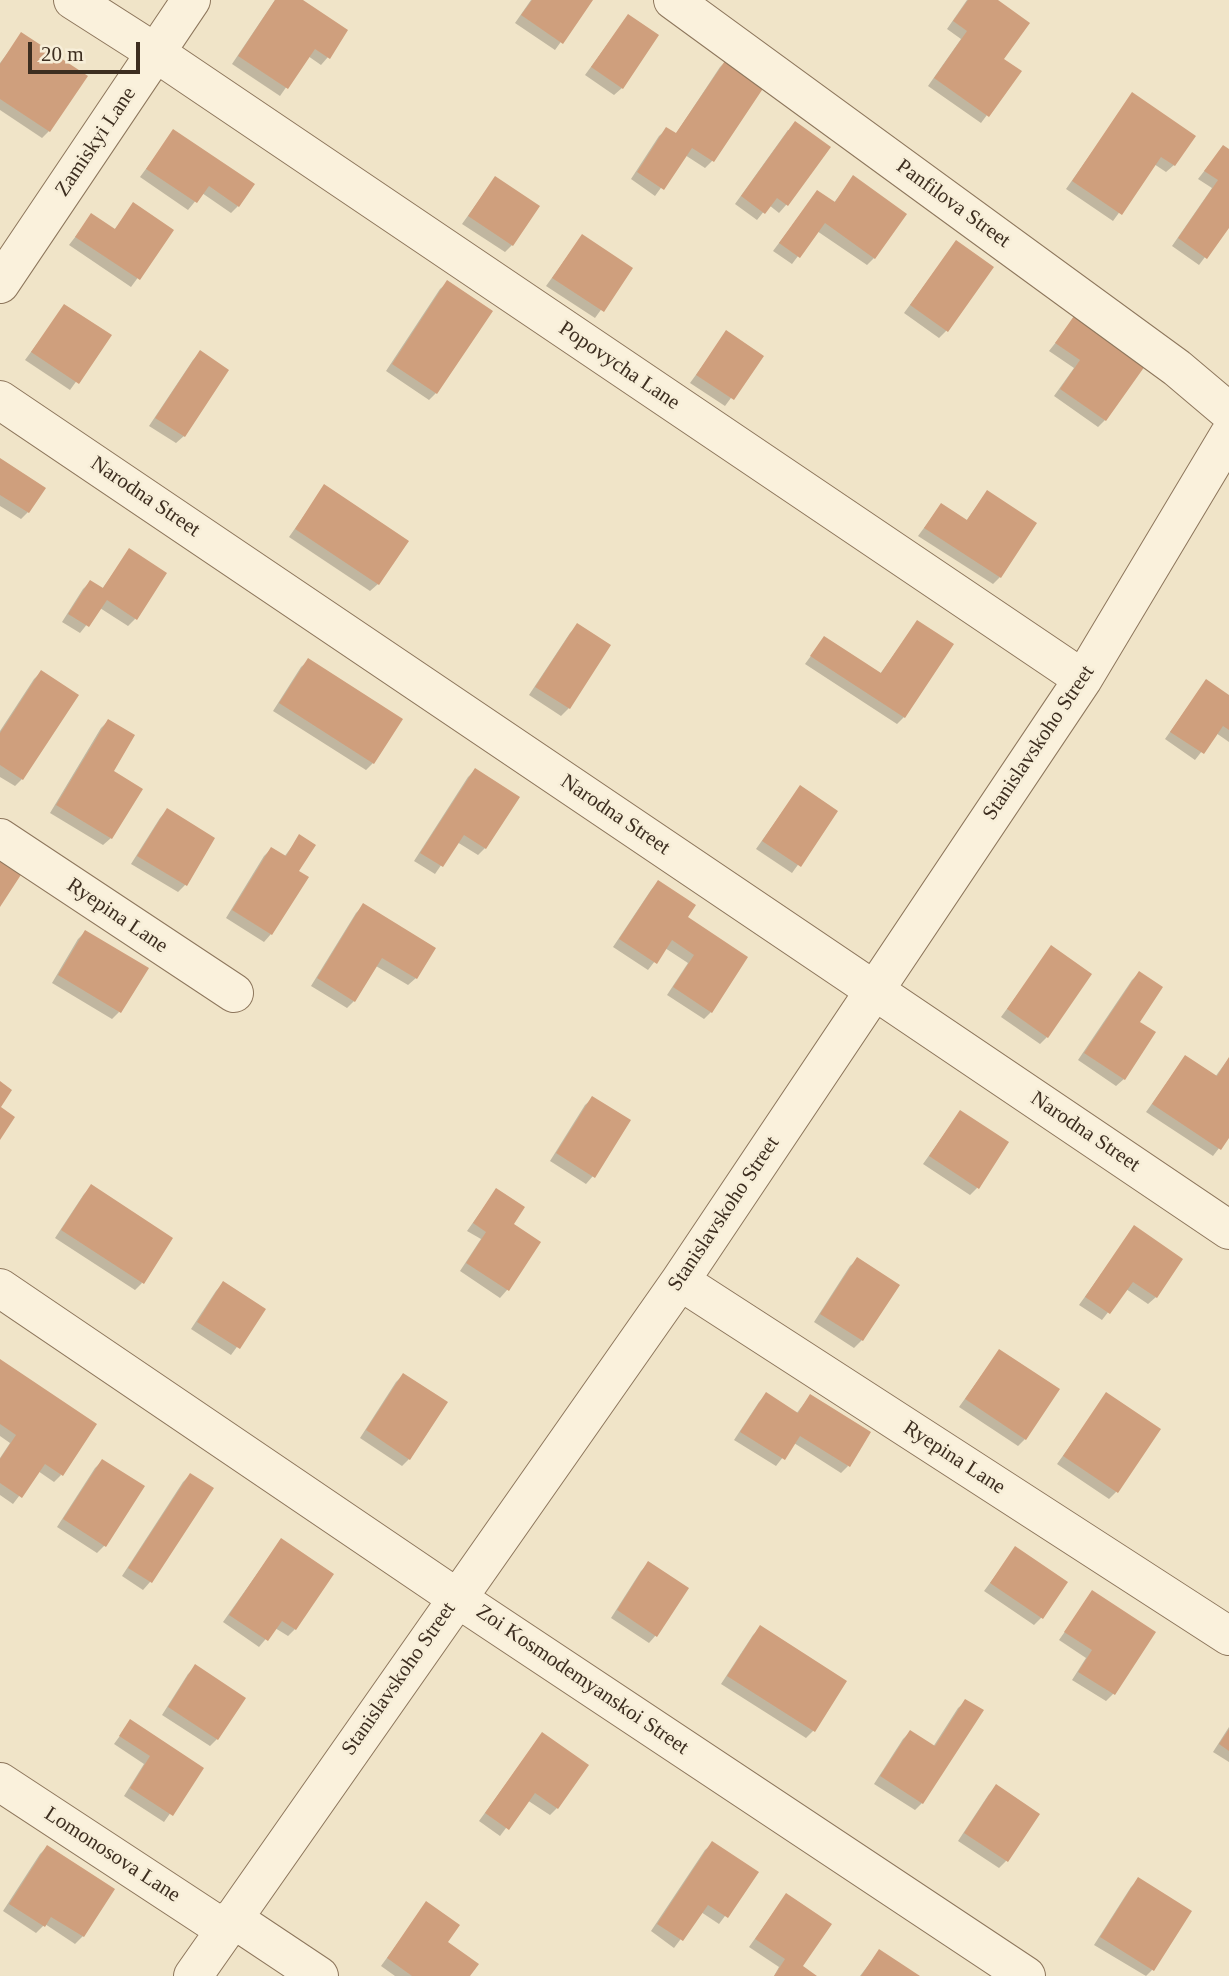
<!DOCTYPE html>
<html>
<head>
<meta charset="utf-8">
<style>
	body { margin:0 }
	#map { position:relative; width:1229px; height:1976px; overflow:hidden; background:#f0e4c8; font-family:"Times New Roman",serif }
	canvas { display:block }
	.scale { position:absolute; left:28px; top:42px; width:112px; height:32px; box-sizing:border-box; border:4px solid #3d2e20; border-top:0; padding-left:9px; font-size:21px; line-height:24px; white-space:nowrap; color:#3d2e20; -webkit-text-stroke:5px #f7eed8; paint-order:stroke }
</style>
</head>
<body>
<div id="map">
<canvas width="1229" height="1976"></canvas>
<div class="scale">20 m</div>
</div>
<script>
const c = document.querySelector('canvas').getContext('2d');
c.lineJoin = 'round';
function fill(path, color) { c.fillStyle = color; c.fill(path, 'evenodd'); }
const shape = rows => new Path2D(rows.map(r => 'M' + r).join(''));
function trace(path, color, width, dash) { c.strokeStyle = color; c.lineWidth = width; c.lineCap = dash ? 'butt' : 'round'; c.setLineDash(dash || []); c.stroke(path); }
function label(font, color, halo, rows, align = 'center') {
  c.font = font + ' "Times New Roman",serif'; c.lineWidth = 5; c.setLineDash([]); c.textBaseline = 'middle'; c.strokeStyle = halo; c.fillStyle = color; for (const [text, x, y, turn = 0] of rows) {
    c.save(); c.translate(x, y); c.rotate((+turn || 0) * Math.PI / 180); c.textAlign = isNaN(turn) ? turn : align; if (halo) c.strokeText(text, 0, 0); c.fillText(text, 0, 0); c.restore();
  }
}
fill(shape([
	[275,0,300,0,328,57,321,65,308,56,280,96,232,64],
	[531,0,591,0,555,50,515,23],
	[967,0,994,0,1001,59,1019,72,981,123,928,86,961,39,947,29],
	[628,16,622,88,614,95,585,75],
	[22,34,49,131,42,138,0,110,0,63],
	[727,60,764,85,712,161,705,168,685,155,655,196,631,179,659,136,667,129,675,135,720,67],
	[1133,94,1174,165,1166,172,1154,164,1113,221,1066,189],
	[788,130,829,148,786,205,779,213,769,205,757,220,735,204],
	[173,132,238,206,231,213,202,193,188,210,140,177],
	[1223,147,1229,151,1229,225,1199,265,1172,246,1212,188,1198,179],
	[495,178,512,245,505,252,462,224],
	[853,178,874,258,867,265,817,231,792,264,773,251,817,192,833,204],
	[134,205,172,231,131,287,69,245,92,215,114,230],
	[582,236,631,268,595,318,546,286],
	[956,242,946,331,939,338,904,313],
	[448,282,436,393,429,400,386,371,440,289],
	[65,306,109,336,70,390,25,360],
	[1075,318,1105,420,1098,427,1054,396,1074,368,1049,351],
	[727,332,762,356,725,406,690,383],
	[200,353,227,370,184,436,176,443,149,426,193,360],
	[0,461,28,512,21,519,0,506],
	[324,487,378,584,370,591,289,537],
	[987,492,1000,577,993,584,918,536,941,505,966,521],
	[129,551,135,619,128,626,100,608,80,633,62,622,83,589,90,582,102,589],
	[917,622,904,717,897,724,805,664,824,638,880,674],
	[577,626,609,646,569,708,561,716,529,695,570,633],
	[309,660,373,763,366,770,273,711,301,667],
	[41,672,22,779,15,786,0,777,0,731,34,679],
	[1206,681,1229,697,1229,742,1216,733,1195,760,1165,739],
	[108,721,111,772,111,838,103,845,50,813,101,728],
	[475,770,485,848,478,855,457,842,435,874,414,861,468,777],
	[800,787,836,812,792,873,756,849],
	[167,810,213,839,185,885,178,892,131,864,160,818],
	[300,836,297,872,306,878,271,934,264,942,226,918,264,856,271,849,284,857],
	[658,882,686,918,711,1012,704,1019,667,995,688,963,665,948,648,970,613,947,651,890],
	[364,905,434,949,416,978,408,985,376,966,354,1001,347,1008,311,986,356,913],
	[85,932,119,1012,112,1019,52,983,78,939],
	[1052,947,1047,1037,1040,1044,1001,1017],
	[1139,973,1138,1022,1124,1079,1116,1086,1078,1060,1132,980],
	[1185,1057,1215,1077,1229,1058,1229,1135,1213,1156,1146,1112],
	[593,1098,593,1176,586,1184,550,1161,585,1105],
	[960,1112,977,1188,970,1195,923,1164],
	[91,1187,142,1283,135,1290,55,1238,84,1194],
	[496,1190,511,1225,538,1243,507,1290,500,1298,460,1271,481,1239,467,1231],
	[1134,1228,1156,1297,1148,1304,1126,1289,1102,1320,1079,1305],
	[858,1259,898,1285,862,1340,854,1348,814,1322,850,1266],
	[223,1283,264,1310,231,1355,191,1329,216,1291],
	[999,1351,1025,1439,1018,1446,959,1407],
	[0,1361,61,1475,54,1482,38,1471,13,1504,0,1495,0,1458,10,1443,0,1436],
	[403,1375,409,1459,402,1466,360,1438,396,1382],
	[1107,1394,1116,1492,1109,1499,1057,1464],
	[766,1395,796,1414,810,1396,848,1466,841,1473,794,1443,776,1466,734,1440,759,1402],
	[102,1461,105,1545,97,1553,57,1527,95,1468],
	[190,1475,211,1489,150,1582,143,1590,122,1576,183,1482],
	[281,1540,295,1629,288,1636,275,1628,259,1647,223,1622],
	[1015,1549,1042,1617,1034,1625,984,1591],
	[648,1564,656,1635,649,1643,611,1618,641,1571],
	[1092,1593,1153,1632,1113,1694,1106,1701,1072,1680,1086,1658,1059,1640],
	[760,1628,814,1730,806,1738,721,1684,753,1635],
	[195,1667,217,1739,210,1746,162,1715,188,1674],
	[966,1701,922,1803,915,1810,874,1784,903,1739,910,1732,933,1747,958,1708],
	[130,1722,202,1768,164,1822,124,1796,144,1764,114,1744],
	[1229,1727,1229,1762,1213,1752],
	[542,1734,557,1808,550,1815,527,1800,500,1836,479,1821],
	[996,1787,1006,1861,999,1868,958,1841,989,1794],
	[713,1843,757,1873,719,1924,701,1912,674,1948,651,1931,705,1850],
	[47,1847,113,1889,83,1936,75,1944,45,1924,36,1933,3,1911,40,1854],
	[1138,1880,1152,1970,1146,1976,1094,1945,1131,1887],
	[786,1895,801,1967,814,1976,774,1976,779,1967,749,1947],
	[427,1903,446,1943,468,1976,395,1976,381,1966],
	[879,1951,917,1976,860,1976]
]), '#0003');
fill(shape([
	[275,0,303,0,348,30,330,59,315,49,288,89,238,56],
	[532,0,593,0,563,44,521,15],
	[968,0,998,0,1030,23,1004,59,1022,71,989,117,934,78,967,31,953,21],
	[628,14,659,35,623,89,591,67],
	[21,32,88,76,50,132,0,99,0,64],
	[727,58,766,84,714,162,692,148,664,190,637,172,666,127,676,133],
	[1132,92,1196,136,1175,166,1161,157,1122,215,1072,181],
	[795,121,831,147,788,206,777,198,765,214,741,196],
	[173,129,255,184,239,207,209,186,197,203,146,169],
	[1223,145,1229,149,1229,228,1207,259,1178,238,1218,180,1204,171],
	[853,175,907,214,875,259,825,223,800,258,779,243,817,190,835,202],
	[495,176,540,206,513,246,468,216],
	[133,202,174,230,140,280,75,237,91,213,115,229],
	[582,234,633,268,604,312,552,278],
	[956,240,994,267,948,332,910,305],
	[447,280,493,311,437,394,392,364],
	[64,304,112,335,79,384,31,352],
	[1074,316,1145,366,1106,421,1060,389,1080,360,1055,343],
	[726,330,764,356,734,400,696,375],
	[200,350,229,370,185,437,155,418],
	[0,458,46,488,29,513,0,495],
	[324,484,409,541,379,585,295,529],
	[987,490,1037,523,1001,578,924,528,941,503,967,520],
	[129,548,167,573,137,620,107,600,89,627,68,614,90,580,103,588],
	[917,620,954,644,905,718,810,656,824,636,881,673],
	[577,623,611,645,570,709,535,687],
	[308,658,403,719,374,764,279,703],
	[41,670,79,695,23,780,0,765,0,733],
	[1206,679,1229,695,1229,730,1223,726,1204,754,1170,732],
	[108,719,135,735,114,771,143,789,112,839,56,805],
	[475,768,520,797,486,849,464,835,443,867,420,853],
	[800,785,838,811,801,867,762,841],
	[167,808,215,838,187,886,137,856],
	[299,834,316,845,299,871,309,877,272,935,232,910,271,847,286,856],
	[0,846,28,864,0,907],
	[658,880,696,905,688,917,748,957,712,1013,673,987,694,955,672,940,657,964,619,939],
	[363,903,436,948,417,979,382,958,355,1002,317,978],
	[85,930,149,968,121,1013,58,975],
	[1051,945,1092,974,1048,1038,1007,1009],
	[1139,971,1163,987,1140,1022,1156,1032,1125,1080,1084,1053],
	[1185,1055,1217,1076,1229,1057,1229,1138,1221,1150,1152,1104],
	[0,1081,12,1090,1,1107,15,1117,0,1140],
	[592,1096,631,1120,595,1178,556,1153],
	[960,1110,1009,1142,979,1189,929,1156],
	[91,1184,173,1238,144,1284,61,1230],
	[496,1188,525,1207,514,1224,541,1242,509,1291,466,1263,486,1232,473,1223],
	[1134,1225,1183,1259,1157,1298,1133,1282,1110,1314,1085,1297],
	[857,1257,900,1285,863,1341,820,1314],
	[223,1281,266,1309,240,1349,197,1322],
	[999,1349,1060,1389,1026,1440,965,1399],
	[0,1359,97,1424,63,1476,45,1464,22,1498,0,1483,0,1459,16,1435,0,1424],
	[403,1373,448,1402,410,1460,366,1430],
	[766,1392,798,1413,810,1394,871,1432,850,1467,800,1436,785,1460,740,1432],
	[1106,1392,1161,1429,1118,1493,1063,1456],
	[102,1459,145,1486,106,1547,63,1519],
	[190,1473,214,1488,152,1583,128,1568],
	[281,1538,334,1574,296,1630,282,1621,268,1641,229,1615],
	[1015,1546,1068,1582,1043,1619,990,1583],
	[648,1561,689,1588,657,1637,617,1610],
	[1092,1590,1156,1632,1115,1695,1078,1672,1092,1650,1064,1632],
	[760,1625,847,1681,815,1732,727,1676],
	[195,1664,246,1698,218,1740,168,1707],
	[965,1699,984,1710,923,1804,880,1776,910,1730,935,1746],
	[130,1719,204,1768,173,1816,130,1788,150,1756,119,1736],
	[1229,1729,1229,1751,1219,1744],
	[542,1732,589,1765,558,1809,535,1793,509,1830,485,1813],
	[996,1784,1040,1814,1008,1862,964,1833],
	[712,1841,759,1872,728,1918,708,1905,683,1941,657,1924],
	[47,1845,115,1889,84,1937,51,1917,45,1927,9,1904],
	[1138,1877,1192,1911,1154,1971,1100,1937],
	[786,1893,832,1924,803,1966,817,1976,774,1976,785,1959,755,1939],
	[426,1901,460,1925,448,1942,479,1964,470,1976,412,1976,387,1958],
	[879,1949,920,1976,861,1976]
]), '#cf9f7d');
const street = shape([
	[73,0,156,53,1083,679],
	[673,0,1177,368,1229,412],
	[0,284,191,0],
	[0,400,1229,1230],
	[0,838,234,993],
	[680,1281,1229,1636],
	[0,1288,457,1598,1026,1976],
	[0,1782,224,1929],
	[232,1918,319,1976],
	[193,1976,680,1281,1083,679,1229,435]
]);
trace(street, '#8d765c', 40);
trace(street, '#faf1dc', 38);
label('21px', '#3d2e20', '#f7eed8', [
	["Zamiskyi Lane",96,142,-56],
	["Panfilova Street",953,204,36],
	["Popovycha Lane",619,366,34],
	["Narodna Street",145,497,34],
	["Stanislavskoho Street",1039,743,-56],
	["Narodna Street",615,815,34],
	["Ryepina Lane",117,916,34],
	["Narodna Street",1085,1132,34],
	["Stanislavskoho Street",724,1214,-56],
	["Ryepina Lane",954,1458,33],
	["Stanislavskoho Street",399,1679,-55],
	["Zoi Kosmodemyanskoi Street",582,1680,34],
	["Lomonosova Lane",112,1855,33]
]);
</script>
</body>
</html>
